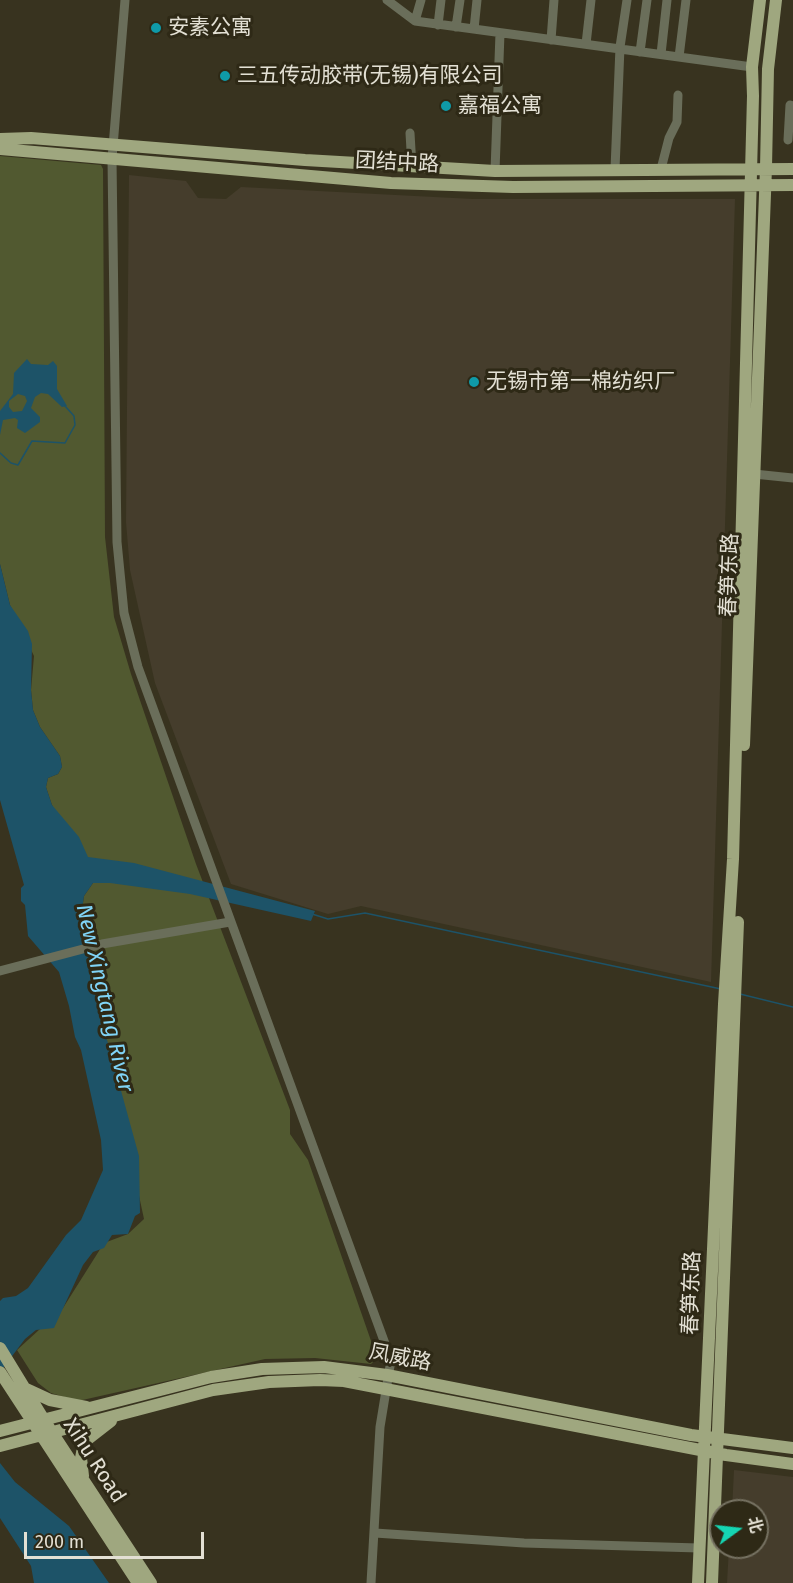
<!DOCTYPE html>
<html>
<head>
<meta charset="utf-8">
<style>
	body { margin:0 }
	#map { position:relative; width:793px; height:1583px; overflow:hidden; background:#38331f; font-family:"Fira Sans","Noto Sans SC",sans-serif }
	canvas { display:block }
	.north { position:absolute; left:709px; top:1499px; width:60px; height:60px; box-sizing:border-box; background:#2e2916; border:2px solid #767262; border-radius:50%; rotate:75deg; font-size:16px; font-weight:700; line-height:24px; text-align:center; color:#e3e0d4 }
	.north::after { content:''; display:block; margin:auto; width:21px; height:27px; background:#15d5b3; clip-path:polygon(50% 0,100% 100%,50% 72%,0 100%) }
	.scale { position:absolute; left:24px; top:1532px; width:180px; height:27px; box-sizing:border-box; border:3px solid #e3e0d4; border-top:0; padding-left:8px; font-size:18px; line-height:21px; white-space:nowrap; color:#e3e0d4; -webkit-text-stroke:4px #2e2916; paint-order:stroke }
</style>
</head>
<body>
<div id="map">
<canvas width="793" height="1583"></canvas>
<div class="north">北</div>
<div class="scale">200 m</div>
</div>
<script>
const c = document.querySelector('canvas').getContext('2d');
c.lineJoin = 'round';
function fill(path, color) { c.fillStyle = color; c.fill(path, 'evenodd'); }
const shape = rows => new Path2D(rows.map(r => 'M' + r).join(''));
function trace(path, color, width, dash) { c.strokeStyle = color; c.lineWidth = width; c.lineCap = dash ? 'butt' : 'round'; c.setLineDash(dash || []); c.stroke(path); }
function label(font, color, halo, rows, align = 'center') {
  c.font = font + ' "Fira Sans","Noto Sans SC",sans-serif'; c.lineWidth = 6; c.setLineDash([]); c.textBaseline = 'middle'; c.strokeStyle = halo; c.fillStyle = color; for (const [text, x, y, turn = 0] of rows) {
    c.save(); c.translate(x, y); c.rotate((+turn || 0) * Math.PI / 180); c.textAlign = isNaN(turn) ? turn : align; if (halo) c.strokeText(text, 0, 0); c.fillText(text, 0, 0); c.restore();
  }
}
fill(shape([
	[129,175,186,181,198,198,226,199,241,187,473,199,735,199,711,982,361,906,328,914,231,884,155,683,130,570,126,522],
	[734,1470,793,1477,793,1583,727,1583,729,1547,757,1547,757,1511,732,1511]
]), '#453d2c');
fill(shape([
	[0,156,101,165,103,169,105,537,114,617,131,674,196,864,290,1110,290,1134,308,1160,377,1358,371,1364,315,1358,265,1359,78,1401,51,1393,38,1383,17,1350,63,1308,104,1243,128,1234,144,1219,101,1018,93,957,82,909,84,896,93,883,52,805,46,787,48,778,58,774,62,767,60,756,40,727,33,710,31,690,34,656,10,605,0,564]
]), '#515930');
fill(shape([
	[27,359,31,364,48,365,53,361,57,366,57,389,67,406,62,407,48,394,41,393,35,397,31,408,40,417,40,422,25,433,17,428,18,420,15,418,3,420,0,435,0,411,13,394,14,373],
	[18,394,25,396,27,401,22,411,13,412,9,407,9,401],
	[0,564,10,605,28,631,32,644,31,690,33,710,40,727,60,756,62,767,58,774,48,778,46,787,52,805,79,837,88,857,134,863,315,911,311,921,190,894,110,883,93,883,84,896,82,909,93,957,101,1018,139,1156,140,1213,135,1216,128,1234,112,1235,104,1248,93,1252,83,1265,54,1328,36,1330,25,1339,0,1372,0,1301,3,1298,16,1296,28,1288,66,1235,81,1220,103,1170,101,1140,81,1050,75,1037,69,1006,59,972,28,936,25,905,21,901,21,888,24,885,0,800],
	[0,1463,15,1482,69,1526,109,1583,34,1583,31,1566,0,1518]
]), '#1d5368');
trace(shape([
	[0,453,11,463,18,465,32,441,65,443,75,425,74,416,65,406],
	[312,914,328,919,365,913,721,989],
	[740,994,793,1007]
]), '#1d5368', 1.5);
trace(shape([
	[125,0,112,159,117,542,124,613,138,667,391,1360,380,1427,371,1583],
	[387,0,415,21,752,67],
	[415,21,421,0],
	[438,25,441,0],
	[456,27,460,0],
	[474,29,477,0],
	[551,40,554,0],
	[586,44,591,0],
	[640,52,647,0],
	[661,54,667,0],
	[679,57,686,0],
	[410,133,412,167],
	[788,140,790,105,793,106],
	[615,169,620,47,627,0],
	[661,169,669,138,677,122,678,95],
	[495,171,500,33],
	[754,474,793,478],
	[0,971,102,944,230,922],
	[375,1533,524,1543,699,1548]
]), '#6a6e5a', 9);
trace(shape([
	[0,139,31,138,305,160,495,171,793,169],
	[0,149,391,183,513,187,793,185],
	[744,745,766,168,768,69,776,0],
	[0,1348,44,1420,151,1583],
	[0,1372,138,1583],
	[24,1388,50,1400,86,1407],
	[0,1431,211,1377,262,1369,324,1367,387,1375,691,1435,793,1448],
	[0,1446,213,1390,269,1382,320,1380,344,1381,726,1455,793,1464],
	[83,1476,81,1458,84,1442,111,1421],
	[698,1583,724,1004,733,859,753,96,752,67,760,0],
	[712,1583,738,922]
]), '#9fa77f', 12);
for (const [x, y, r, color] of [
	[156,28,6,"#0f9aa8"],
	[225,76,6,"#0f9aa8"],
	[446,106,6,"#0f9aa8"],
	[474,382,6,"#0f9aa8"]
]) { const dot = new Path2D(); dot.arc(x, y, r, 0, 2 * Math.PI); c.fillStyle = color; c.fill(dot); trace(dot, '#2e2916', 2); }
label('21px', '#e3e0d4', '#2e2916', [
	["安素公寓",168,28],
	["三五传动胶带(无锡)有限公司",237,76],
	["嘉福公寓",458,106],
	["无锡市第一棉纺织厂",486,382]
], 'left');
label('21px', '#e3e0d4', '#2e2916', [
	["团结中路",397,163,3],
	["春笋东路",730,575,-88],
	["春笋东路",692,1293,-88],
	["凤威路",400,1358,11],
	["Xihu Road",94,1461,57]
]);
label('italic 22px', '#80d4f7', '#2e2916', [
	["New Xingtang River",104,998,77]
]);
</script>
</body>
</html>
